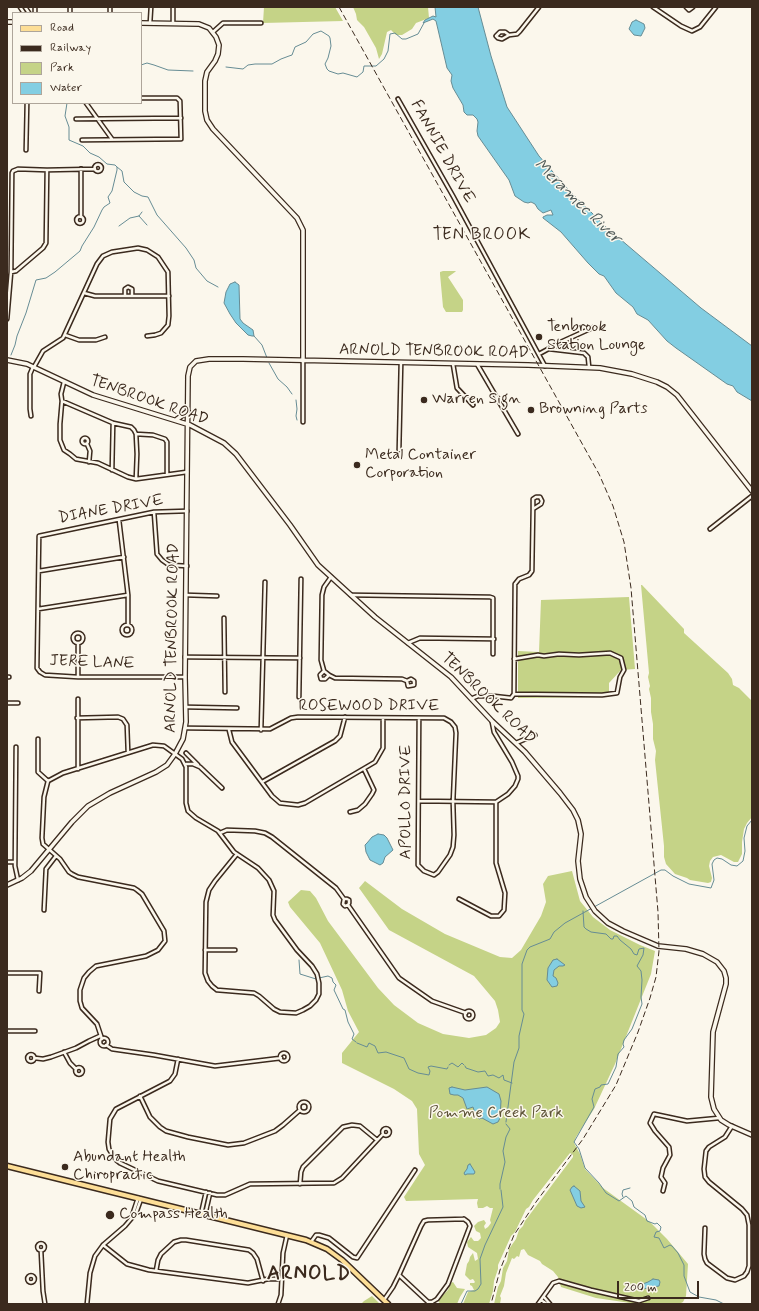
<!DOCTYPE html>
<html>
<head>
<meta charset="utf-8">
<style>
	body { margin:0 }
	#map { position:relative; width:759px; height:1311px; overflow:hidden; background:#fbf7ec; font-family:Mynerve,sans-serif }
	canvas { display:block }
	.frame { position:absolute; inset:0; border:8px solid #3b2a1e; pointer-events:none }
	.legend { position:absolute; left:12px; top:12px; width:130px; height:92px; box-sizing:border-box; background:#fbf7ec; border:1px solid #aea59a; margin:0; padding:5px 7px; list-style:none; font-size:12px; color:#3b2a1e }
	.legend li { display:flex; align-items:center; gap:8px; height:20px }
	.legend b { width:20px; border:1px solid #aea59a }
	.scale { position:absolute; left:617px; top:1281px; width:82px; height:18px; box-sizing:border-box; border:2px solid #3b2a1e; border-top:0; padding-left:5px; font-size:12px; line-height:14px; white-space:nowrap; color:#3b2a1e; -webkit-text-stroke:3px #fbf7ec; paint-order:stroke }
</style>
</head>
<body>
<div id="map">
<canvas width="759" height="1311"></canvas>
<div class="frame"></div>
<ul class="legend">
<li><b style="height:5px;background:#fdde96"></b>Road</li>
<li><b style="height:5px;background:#3b2a1e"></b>Railway</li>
<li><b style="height:11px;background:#c5d387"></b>Park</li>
<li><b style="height:11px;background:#83cee2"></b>Water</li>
</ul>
<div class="scale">200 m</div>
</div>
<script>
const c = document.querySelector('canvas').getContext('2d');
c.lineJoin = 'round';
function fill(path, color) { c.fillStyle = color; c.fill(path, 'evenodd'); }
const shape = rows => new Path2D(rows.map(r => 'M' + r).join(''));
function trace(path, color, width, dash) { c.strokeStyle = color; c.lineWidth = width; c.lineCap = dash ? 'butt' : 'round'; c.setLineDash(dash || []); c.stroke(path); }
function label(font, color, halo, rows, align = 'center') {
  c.font = font + ' Mynerve,sans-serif'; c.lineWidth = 3; c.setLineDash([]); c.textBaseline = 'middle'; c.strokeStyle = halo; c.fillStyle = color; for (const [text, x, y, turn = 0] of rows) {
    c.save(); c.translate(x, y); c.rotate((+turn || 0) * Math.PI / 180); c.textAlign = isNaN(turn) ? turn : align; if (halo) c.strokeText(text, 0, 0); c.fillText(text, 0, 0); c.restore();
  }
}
fill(shape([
	[264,7,335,7,343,21,263,23],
	[353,7,428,7,429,18,416,23,412,29,402,35,396,35,391,30,387,32,382,54,379,59,376,48,364,27,357,20,356,14],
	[443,271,456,271,455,272,448,277,463,300,463,310,462,312,446,312,443,307,440,274,440,272],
	[641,585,642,585,684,629,684,633,728,673,732,679,733,685,739,688,752,701,752,817,747,823,744,829,742,842,742,854,738,862,734,862,721,855,713,857,710,861,709,866,712,878,711,882,708,883,690,880,687,878,675,874,666,864,664,857,664,846,655,760,656,751,653,739,653,724,651,712,651,698,649,689,650,686,648,677,649,673],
	[629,597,635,669,621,670,609,683,609,697,518,698,518,651,539,652,541,600],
	[572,871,580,901,593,917,610,930,640,945,655,951,651,974,615,1064,594,1109,576,1137,574,1143,580,1154,585,1169,603,1188,650,1222,667,1239,688,1264,686,1296,683,1302,679,1304,637,1304,596,1298,561,1287,558,1277,553,1271,542,1264,540,1261,528,1255,524,1249,521,1250,519,1257,517,1256,514,1259,512,1258,506,1273,504,1286,500,1296,501,1298,500,1304,494,1304,498,1287,501,1281,503,1268,507,1261,509,1249,516,1239,519,1230,523,1226,525,1221,573,1157,573,1155,570,1153,533,1200,529,1207,526,1209,515,1232,511,1236,498,1265,498,1269,494,1281,493,1291,489,1304,463,1304,468,1292,474,1290,472,1286,470,1285,470,1283,474,1283,475,1282,473,1279,470,1280,465,1275,467,1264,469,1261,470,1257,473,1253,475,1261,478,1259,477,1253,468,1247,467,1242,471,1237,474,1241,478,1241,481,1238,480,1233,476,1231,474,1226,478,1222,484,1220,486,1223,484,1226,485,1229,488,1227,491,1223,490,1220,493,1208,490,1208,487,1206,483,1208,478,1208,477,1203,478,1199,406,1201,404,1197,425,1165,419,1154,417,1109,412,1101,394,1089,342,1063,342,1053,359,1032,348,1011,342,990,320,943,290,907,288,902,301,890,310,891,316,898,328,921,378,988,394,1005,418,1023,443,1034,469,1038,486,1035,496,1028,500,1022,498,1010,495,1001,474,976,389,930,359,888,365,881,402,909,445,934,500,957,512,958,521,950,541,916,546,902,543,884,548,876],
	[453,1282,457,1288,465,1289,460,1297,457,1304,440,1304,438,1300,448,1290,451,1283],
	[372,1296,380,1304,361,1304,364,1301]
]), '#c5d387');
const water = shape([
	[435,7,478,7,491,56,507,107,539,156,567,188,606,227,701,308,752,346,752,401,737,392,733,386,727,384,676,348,667,341,648,320,637,314,633,307,616,293,604,276,599,274,588,263,561,232,543,218,543,217,547,215,553,215,551,210,543,213,538,209,535,204,531,202,528,203,524,202,515,196,509,180,478,136,477,131,478,122,477,119,473,115,467,115,464,112,463,105,453,88,451,81,452,75,447,68,436,21,433,19,423,23,425,20,433,16,436,17,435,7],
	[636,20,644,24,645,28,641,36,634,35,629,29,632,22,636,20],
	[235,282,239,285,240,319,243,323,253,330,254,336,252,336,248,335,236,323,230,314,224,303,226,292,230,284,235,282],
	[378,834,384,835,387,838,393,850,385,857,383,863,380,865,370,860,366,852,365,845,367,843,372,837,378,834],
	[557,959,565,965,563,966,559,966,554,970,553,976,556,978,558,983,557,986,552,987,547,980,548,968,553,960,557,959],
	[452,1087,465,1090,487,1087,499,1094,501,1101,500,1118,498,1122,493,1124,482,1118,479,1119,475,1113,473,1107,467,1109,463,1098,458,1095,454,1095,450,1094,449,1088,452,1087],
	[470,1164,475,1172,474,1174,467,1174,465,1175,464,1173,467,1169,468,1165,470,1164],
	[574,1186,580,1191,581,1201,585,1207,581,1208,577,1206,570,1190,572,1187,574,1186],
	[653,1279,659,1280,660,1282,659,1286,643,1289,639,1288,640,1285,648,1282,653,1279]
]);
fill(water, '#83cee2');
trace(water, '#668c94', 1);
trace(shape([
	[141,65,147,63,154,65,168,70,193,71],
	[226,67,243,69,248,65,255,64,272,64,281,59,289,56,292,55,295,47,306,42,313,34,321,31,329,36,330,38,331,46,328,58,325,64,327,69,329,71,338,74,343,73,357,77,363,72,364,66,376,66,384,59,388,51,390,34,395,33,402,39,406,39,418,34,424,23],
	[117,167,122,171,124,182,134,192,142,196,148,197,157,215,186,248,194,260,196,268,207,281,218,287],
	[139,216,147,225],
	[119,226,130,218,139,216,142,212],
	[254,336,262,345,267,358],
	[11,355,15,345,17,336,26,313,36,280,46,278,55,272,80,251,82,246,94,227,102,210,104,207,110,203,108,197,112,191,117,170,117,167,115,165,107,164,99,157,90,153,83,146,69,140,69,127,65,116,67,103],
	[269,363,278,379,287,387,292,394],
	[296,400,297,409,296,416,297,420],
	[583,911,584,927,586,929,591,932,606,934,611,939,613,939,614,936,617,936,620,940,631,949,634,954,637,955,639,949,644,948,643,955,637,966,641,971,642,980,641,997,642,1004,632,1029,624,1040,623,1044,624,1047,618,1054,616,1067,609,1082,608,1084,601,1085,600,1087,595,1089,592,1099,594,1107,574,1142,579,1149,585,1168,599,1183,606,1193,619,1201,626,1196,632,1201,634,1207,645,1215,647,1221,655,1224,657,1223,661,1227,660,1231,656,1232,654,1237,659,1238,664,1248,670,1245,672,1246,678,1253,684,1265,684,1276,690,1292,699,1297,716,1300,724,1304],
	[299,960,300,974,316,979],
	[319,978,328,976,332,978,333,982,336,985,334,990,343,1009,345,1010,348,1022,354,1034,352,1039,356,1042],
	[357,1043,367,1047,369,1043,375,1046,378,1053,386,1052,404,1058,409,1069,418,1073,429,1075,430,1071,428,1067,431,1066,447,1069,448,1067],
	[449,1065,452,1063,458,1067,462,1063,464,1065],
	[465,1066,466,1068,478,1072,485,1071,488,1076,493,1075,499,1078,503,1075,504,1080,512,1083],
	[506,1122,514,1062,519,1048,519,1036,524,1014,522,1010,522,964,527,950,530,947,550,939,554,932,565,923,661,870,665,870,673,876,689,884,711,888,714,880,712,864,714,860,717,858,722,859,731,865,737,866,743,861,745,851,744,838,747,826,752,820],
	[500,1189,500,1184,505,1162,503,1151,506,1137,510,1129,506,1124],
	[623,1197,622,1194,623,1190,630,1188],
	[461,1304,467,1291,475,1291,478,1289,481,1284,480,1259,485,1245,503,1207,501,1190]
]), '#668c94', 1);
const street = shape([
	[20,7,24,13],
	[25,7,29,13],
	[653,7,681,26,692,31,700,27,716,7],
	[686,7,689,10,693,7],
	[35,13,35,7],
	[70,13,70,7],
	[110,13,110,7],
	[150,23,151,7],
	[173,23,173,7],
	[213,32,223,23,261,23],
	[509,35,505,32,500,32,496,36,498,38,502,39,509,35,517,34,520,31,539,7],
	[398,99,453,196,545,366],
	[86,103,112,139],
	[76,119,181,118],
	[82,140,181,139,180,101,177,98,141,98],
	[26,150,27,103],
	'94.5 168a3.5 3.5 0 1 1 7 0a3.5 3.5 0 1 1-7 0Z',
	'76.5 220a3.5 3.5 0 1 1 7 0a3.5 3.5 0 1 1-7 0Z',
	[81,217,81,169],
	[11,272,16,271,43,248,46,243,47,170],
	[84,293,95,296,169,296],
	[125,296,125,289,128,287,132,289,132,296],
	[7,319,11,272,12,173,13,171,18,169,47,170,95,169],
	[65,335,79,340,96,340,105,337],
	[550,349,584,353,588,357,589,367],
	[539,354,561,342,594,327],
	[453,364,457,388,473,405],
	[477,364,518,434],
	[34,367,43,351,63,338,97,264,103,256,112,252,138,248,147,250,158,257,168,272,169,316,168,325,161,333,155,335,147,336],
	[64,382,61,394,62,401,60,424,60,440,64,450,70,454,76,459,98,463,128,477,136,479,187,472],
	[62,401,113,423,131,427,134,430,136,434,137,454,136,479],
	[31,416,30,409,30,374,33,367],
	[303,422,303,361],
	[136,434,153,435,165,439,167,442,167,474],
	'82 441a3 3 0 1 1 6 0a3 3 0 1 1-6 0Z',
	[87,444,90,451,89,462],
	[399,450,401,363],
	[112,470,113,423],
	[154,512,157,554,162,560,169,565,187,566],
	[119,520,128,595,128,625],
	[710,529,752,496],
	[39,571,124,557],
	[331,577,324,587,322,595,321,660,324,671,329,675,335,678,402,679,407,681,411,679,414,681,414,685,408,686,407,681],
	[186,595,217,596],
	[351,595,490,597,493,598,493,654],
	[38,609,128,595],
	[224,618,225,692],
	'122 630a5 5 0 1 1 10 0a5 5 0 1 1-10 0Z',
	'73 638a5 5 0 1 1 10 0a5 5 0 1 1-10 0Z',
	[408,643,420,638,494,639],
	[185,657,300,658],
	[324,671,320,675,321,679,325,679,329,675],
	[7,677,9,677],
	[78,677,78,644],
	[185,677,78,677,45,675,40,672,37,668,39,536,154,512,187,511],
	[514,694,602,695,617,693,620,677,624,670,621,658,610,653,579,655,559,654,544,656,538,655,514,659],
	[299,697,301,579],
	[473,698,478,696,493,696,511,698,514,694,515,584,519,579,529,575,532,571,533,509,541,504,542,501,540,497,536,497,533,499,533,509],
	[78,699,78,769],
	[7,703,18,703],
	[186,707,237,708],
	[77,718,118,717,123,719,127,725,128,752],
	[186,728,270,729,291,718,298,717,444,718,451,722,455,727,456,733,453,802,454,835,453,847,450,855,438,872,434,875,424,871,418,865,419,718],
	[229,730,232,742,272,796,280,803,298,805,305,803,375,762,383,748,383,718],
	[261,730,265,582],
	[38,739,38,772,48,781],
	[516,743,535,735],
	[16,747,15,866,18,880],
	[186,753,198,765],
	[186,764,193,764,200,767,222,788],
	[262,782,335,741,340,736,345,717],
	[419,801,496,802,508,794,515,786,518,779,518,776,512,762,494,732,492,722],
	[350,812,358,810,365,804,372,794,374,790,364,769],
	[220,833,227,830,255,831,265,833,272,837,336,888,344,899,343,904,345,906,348,905,399,978,432,1001,466,1013],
	[7,862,15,862],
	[344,899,347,899,349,900,349,903,348,905],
	[459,899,491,916,499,916,504,910,505,893,496,863,496,802],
	[44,910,46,869,56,856],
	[205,950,235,950],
	[7,973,40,973,39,991],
	'465 1015a4 4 0 1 1 8 0a4 4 0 1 1-8 0Z',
	[7,1031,35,1031],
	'100 1042a4 4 0 1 1 8 0a4 4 0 1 1-8 0Z',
	[102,1039,97,1024,82,1008,80,1001,80,990,84,978,89,972,96,966,146,956,158,950,165,941,164,931,142,894,137,890,134,888,78,877,72,874,69,872,60,859,43,844,42,838,44,797,48,781,63,773,153,745,164,746,182,759,186,767,186,803,188,811,196,818,218,831,234,852,258,868,269,880,274,891,273,915,275,920,297,950,312,966,317,974,319,983,319,994,316,1000,310,1006,303,1010,296,1013,280,1012,274,1009,259,996,254,993,217,990,212,986,208,981,205,973,206,902,209,890,215,881,237,854],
	[106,1045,112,1049,154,1055,215,1066,281,1058],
	[64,1052,70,1063,76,1069],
	'280 1057a4 4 0 1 1 8 0a4 4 0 1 1-8 0Z',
	'27.5 1058a3.5 3.5 0 1 1 7 0a3.5 3.5 0 1 1-7 0Z',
	[35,1058,43,1059,51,1057,76,1048,89,1041,100,1036],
	[178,1059,175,1074,170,1081,116,1109,110,1119,108,1142,109,1149,115,1159,120,1163,158,1181,217,1195,225,1195,250,1184,334,1183,342,1178,383,1134],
	'75.5 1071a3.5 3.5 0 1 1 7 0a3.5 3.5 0 1 1-7 0Z',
	[140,1096,150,1117,160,1127,166,1131,188,1137,228,1145,244,1143,275,1131,283,1125,300,1110],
	'299 1107a5 5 0 1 1 10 0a5 5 0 1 1-10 0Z',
	'382.5 1132a3.5 3.5 0 1 1 7 0a3.5 3.5 0 1 1-7 0Z',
	[300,1184,301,1172,303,1167,343,1127,352,1125,360,1126,377,1140],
	[663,1191,665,1183,661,1177,663,1168,670,1155,669,1147,655,1131,650,1123,654,1114,687,1121,719,1118],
	[201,1214,206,1192],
	[205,1215,210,1193],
	[132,1216,138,1198],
	[464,1219,468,1222,470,1226,448,1284,437,1299,432,1302,428,1302,399,1275,421,1226,424,1221,428,1220,464,1219],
	[705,1228,704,1254,705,1259,707,1263,727,1278,735,1280,744,1276,747,1272,749,1266,749,1225,747,1215,742,1209,709,1182,705,1177,704,1169,706,1151,709,1147,725,1137,732,1126],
	[311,1242,316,1235,319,1235,329,1238,353,1257,357,1258,415,1170],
	'37.5 1247a3.5 3.5 0 1 1 7 0a3.5 3.5 0 1 1-7 0Z',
	[103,1245,127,1264,149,1270,248,1283,268,1279,281,1279],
	[41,1251,43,1291,45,1304],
	[156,1271,158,1260,161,1254,174,1242,181,1240,186,1240,249,1250,253,1253,257,1259,263,1281],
	'27.5 1279a3.5 3.5 0 1 1 7 0a3.5 3.5 0 1 1-7 0Z',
	[544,1297,550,1304],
	[384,1300,393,1287,399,1275],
	[541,1300,547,1304],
	[87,1304,90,1273,95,1256,103,1245,125,1226,136,1213,141,1199],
	[278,1304,281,1295,283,1253,287,1235],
	[538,1304,553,1283,559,1281,591,1290,639,1301,648,1298]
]);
const secondary = shape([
	[7,22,13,22],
	[141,23,199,24,209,28,216,37,219,45,218,54,215,61,207,72,205,81,205,111,207,120,213,129,297,218,303,230,303,361],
	[7,360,27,364,93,395,190,425,224,443,236,454,290,525,318,565,375,617,451,677,492,721,525,752,560,793,573,810,578,820,581,834,578,861,580,879,586,897,595,911,608,923,623,931,658,946,686,949,703,954,717,962,724,971,726,978,726,984,713,1032,711,1097,714,1109,721,1120,729,1125,752,1135],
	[176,420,188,411],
	[7,885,22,878,31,871,72,822,88,806,110,793,156,772,167,765,175,754,183,739,186,722,185,677,188,376,190,367,196,361,209,359,243,359,528,365,600,368,632,374,657,382,667,387,677,395,752,491]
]);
const primary = shape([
	[7,1166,306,1240,327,1249,342,1260,388,1304]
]);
trace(street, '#3b2a1e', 5.5);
trace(secondary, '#3b2a1e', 6);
trace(primary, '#3b2a1e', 7);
trace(street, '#fbf7ec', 2.5);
trace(secondary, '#fbf7ec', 3.5);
trace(primary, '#fdde96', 4);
trace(shape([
	[339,7,599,474,613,506,624,542,631,588,658,912,659,951,656,977,650,998,638,1032,616,1085,583,1139,536,1202,514,1235,500,1270,491,1304]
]), '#3b2a1e', 1, [6, 3]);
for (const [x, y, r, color] of [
	[539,337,4,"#3b2a1e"],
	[424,400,4,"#3b2a1e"],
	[531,410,4,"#3b2a1e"],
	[357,465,4,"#3b2a1e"],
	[65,1167,4,"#3b2a1e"],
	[110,1215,5,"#3b2a1e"]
]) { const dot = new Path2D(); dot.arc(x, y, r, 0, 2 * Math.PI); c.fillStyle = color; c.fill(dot); trace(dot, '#fbf7ec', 1.5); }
label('16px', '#3b2a1e', '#fbf7ec', [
	["FANNIE DRIVE",442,152,61],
	["ARNOLD TENBROOK ROAD",434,352,1],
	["TENBROOK ROAD",149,401,19],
	["DIANE DRIVE",111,510,-10],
	["ARNOLD TENBROOK ROAD",173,638,-89],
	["JERE LANE",92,663,2],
	["TENBROOK ROAD",488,699,44],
	["ROSEWOOD DRIVE",369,707],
	["APOLLO DRIVE",407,802,-90]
]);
label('16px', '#3b2a1e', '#fbf7ec', [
	["Tenbrook",547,328],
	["Station Lounge",547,346],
	["Warren Sign",432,400],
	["Browning Parts",539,410],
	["Metal Container",365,456],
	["Corporation",365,474],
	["Abundant Health",73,1158],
	["Chiropractic",73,1176],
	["Compass Health",119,1215]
], 'left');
label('16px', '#5e5438', '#fbf7ec', [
	["Pomme Creek Park",496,1114]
]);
label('italic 17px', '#515b59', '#fbf7ec', [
	["Meramec River",577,202,44]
]);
c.letterSpacing = '1px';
label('17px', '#3b2a1e', '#fbf7ec', [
	["TEN BROOK",482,235]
]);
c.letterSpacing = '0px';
c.letterSpacing = '1px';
label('bold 20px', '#3b2a1e', '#fbf7ec', [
	["ARNOLD",309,1275]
]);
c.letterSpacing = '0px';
</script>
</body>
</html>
